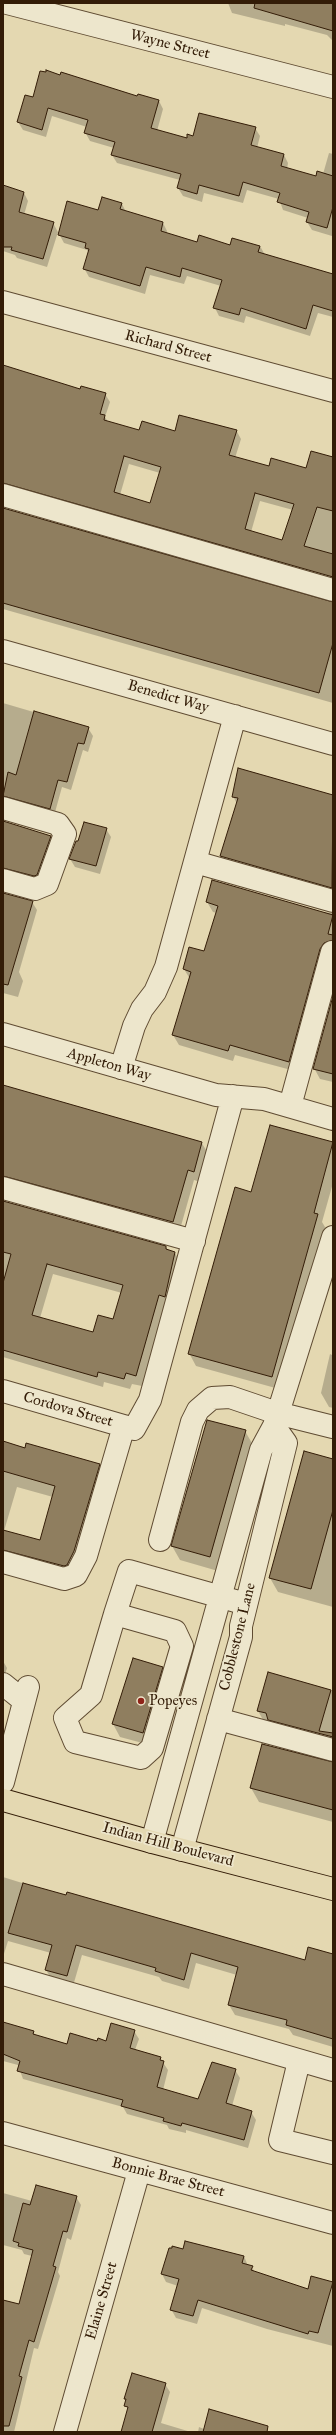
<!DOCTYPE html>
<html>
<head>
<meta charset="utf-8">
<style>
	body { margin:0 }
	#map { position:relative; width:336px; height:2435px; overflow:hidden; background:#e4d8b1; font-family:"IM FELL Great Primer",serif }
	canvas { display:block }
	.frame { position:absolute; inset:0; border:4px solid #331c07; pointer-events:none }
</style>
</head>
<body>
<div id="map">
<canvas width="336" height="2435"></canvas>
<div class="frame"></div>
</div>
<script>
const c = document.querySelector('canvas').getContext('2d');
c.lineJoin = 'round';
function fill(path, color) { c.fillStyle = color; c.fill(path, 'evenodd'); }
const shape = rows => new Path2D(rows.map(r => 'M' + r).join(''));
function trace(path, color, width, dash) { c.strokeStyle = color; c.lineWidth = width; c.lineCap = dash ? 'butt' : 'round'; c.setLineDash(dash || []); c.stroke(path); }
function label(font, color, halo, rows, align = 'center') {
  c.font = font + ' "IM FELL Great Primer",serif'; c.lineWidth = 3.5; c.setLineDash([]); c.textBaseline = 'middle'; c.strokeStyle = halo; c.fillStyle = color; for (const [text, x, y, turn = 0] of rows) {
    c.save(); c.translate(x, y); c.rotate((+turn || 0) * Math.PI / 180); c.textAlign = isNaN(turn) ? turn : align; if (halo) c.strokeText(text, 0, 0); c.fillText(text, 0, 0); c.restore();
  }
}
fill(shape([
	[228,3,333,3,333,41,327,35,285,24,285,26,232,13],
	[139,95,159,101,163,109,157,131,187,139,255,128,260,136,257,148,284,155,288,163,287,169,316,177,323,174,329,153,333,154,332,236,312,230,307,222,308,218,283,210,279,199,247,190,243,203,204,193,202,202,183,196,178,188,180,180,117,163,112,155,114,148,90,141,85,132,87,127,52,116,46,137,23,130,18,122,34,98,138,97],
	[3,186,24,193,28,201,24,215,53,223,59,234,99,212,103,198,122,204,126,212,163,223,167,231,166,234,197,243,260,246,265,255,333,275,333,317,318,313,310,336,246,316,244,323,219,316,215,308,221,286,187,276,184,284,150,275,145,294,89,277,84,268,89,253,87,250,64,243,58,232,47,267,17,258,15,255,3,251],
	[3,366,80,391,105,394,110,402,105,417,108,422,140,431,175,432,212,423,236,430,241,439,235,458,270,468,307,469,333,459,333,583,3,492],
	[129,464,160,473,151,504,120,495],
	[260,501,293,510,283,541,251,532],
	[3,509,333,603,333,703,3,609],
	[3,703,88,728,93,736,88,752,83,750,71,790,62,787,54,816,3,806],
	[238,770,333,796,333,896,227,866,221,856,237,804,233,796],
	[3,822,50,837,55,845,41,883,3,877],
	[106,829,111,837,100,874,75,867,70,859],
	[3,894,32,902,37,910,19,972,23,981,18,997,3,993],
	[207,902,333,913,333,952,295,1071,235,1055,233,1061,179,1045,173,1035,190,979,184,969,205,953,217,913,213,912],
	[333,1000,333,1082,320,1079,314,1068],
	[3,1086,201,1142,208,1153,200,1182,194,1180,179,1233,3,1189],
	[271,1126,333,1143,333,1183,322,1222,325,1227,279,1389,196,1366,189,1353,252,1193],
	[3,1202,166,1247,168,1251,175,1253,181,1264,165,1305,142,1386,132,1384,130,1389,104,1382,103,1387,3,1357],
	[53,1274,122,1293,114,1321,93,1333,40,1318],
	[333,1350,333,1408,329,1407,321,1393,330,1354,332,1355],
	[245,1431,253,1445,218,1571,180,1560,172,1546],
	[3,1442,99,1465,107,1479,75,1579,3,1561],
	[17,1487,53,1497,40,1542,4,1531],
	[333,1460,333,1607,278,1592,270,1578],
	[134,1660,162,1668,170,1680,150,1745,120,1737,113,1724],
	[3,1661,7,1668,3,1681],
	[269,1673,333,1691,333,1749,266,1725,258,1711],
	[333,1762,333,1822,259,1802,251,1788],
	[3,1877,67,1897,305,1961,333,1955,333,2047,293,2035,289,2029,235,2015,229,2005,237,1975,196,1963,189,1989,162,1981,159,1977,82,1955,73,1986,52,1980,46,1970,51,1953,8,1941,3,1957],
	[3,2023,33,2032,36,2036,67,2045,107,2042,134,2031,139,2039,135,2050,160,2058,168,2070,163,2090,199,2101,235,2070,240,2078,232,2106,251,2112,256,2120,248,2148,186,2130,186,2133,169,2129,167,2125,127,2114,123,2107,23,2079,18,2065,3,2061],
	[3,2193,32,2201,76,2197,81,2205,71,2240,67,2238,58,2272,60,2276,38,2349,34,2348,14,2432,3,2432,3,2301,19,2305,32,2256,24,2254,22,2250,3,2245],
	[169,2249,244,2256,248,2266,252,2267,255,2273,308,2290,312,2277,333,2283,333,2346,267,2329,202,2308,197,2324,176,2318,171,2309,178,2286,166,2282,162,2274],
	[165,2384,170,2392,161,2423,191,2432,122,2432,128,2410,125,2398],
	[199,2427,204,2429,253,2432,198,2432]
]), '#0003');
const building = shape([
	[255,3,333,3,333,31,254,8,255,3],
	[46,70,60,75,61,72,137,96,138,94,159,100,151,128,187,138,187,134,193,136,199,113,256,127,251,145,284,154,281,166,316,176,317,171,333,176,333,207,327,228,306,222,309,212,277,202,280,193,243,182,239,196,199,185,197,194,177,188,181,174,111,155,115,142,84,133,88,120,48,108,42,130,17,122,25,95,33,97,40,71,46,72,46,70],
	[3,185,24,192,19,212,54,222,43,259,11,250,12,247,3,247,3,185],
	[102,197,122,203,120,209,163,222,161,231,197,242,199,235,230,245,232,238,260,246,258,252,333,274,333,311,313,305,306,329,241,308,239,315,213,308,222,280,182,268,180,277,146,267,140,286,83,269,89,249,85,248,86,243,58,235,67,201,98,210,102,197],
	[3,365,80,389,81,386,106,393,100,414,105,415,104,420,139,430,142,421,175,431,179,415,237,430,229,455,269,466,271,458,306,468,311,451,333,457,333,511,317,507,304,546,333,554,333,577,3,483,3,365],
	[124,456,161,467,150,503,114,492,124,456],
	[255,493,294,504,282,540,245,529,255,493],
	[3,508,333,602,333,643,319,693,3,603,3,508],
	[34,711,89,727,84,744,78,743,67,782,58,780,50,809,3,796,8,772,16,775,34,711],
	[238,768,333,795,332,888,220,856,238,798,232,797,238,768],
	[3,821,51,836,37,875,34,876,3,868,3,821],
	[84,822,107,828,96,866,69,859,76,841,78,841,84,822],
	[212,880,333,915,328,934,333,935,333,940,324,943,320,949,289,1062,230,1045,228,1051,172,1035,191,972,183,969,189,947,204,951,218,906,206,902,212,880],
	[3,893,33,901,8,985,3,984,3,893],
	[333,996,333,1074,313,1069,333,996],
	[3,1085,202,1142,194,1172,188,1170,173,1222,3,1176,3,1085],
	[270,1125,333,1142,314,1213,318,1214,272,1377,188,1354,235,1187,251,1192,270,1125],
	[3,1201,166,1246,166,1249,175,1252,165,1297,159,1295,136,1376,126,1373,124,1379,98,1372,97,1377,3,1350,3,1283,11,1254,3,1252,3,1201],
	[47,1264,123,1285,113,1319,98,1315,93,1332,32,1315,47,1264],
	[207,1420,246,1430,210,1557,171,1546,207,1420],
	[3,1441,25,1448,26,1443,100,1464,74,1551,67,1565,64,1566,3,1550,3,1530,40,1540,55,1486,3,1471,3,1441],
	[304,1451,333,1459,333,1510,311,1589,269,1578,304,1451],
	[133,1658,163,1667,143,1733,112,1724,133,1658],
	[268,1672,331,1690,319,1731,333,1733,333,1737,268,1720,266,1713,257,1711,268,1672],
	[262,1744,333,1762,333,1810,250,1788,262,1744],
	[23,1883,66,1895,67,1892,305,1960,308,1947,333,1954,333,2039,286,2025,287,2020,228,2005,238,1967,191,1953,184,1980,155,1971,156,1968,76,1945,67,1976,45,1970,52,1945,8,1933,23,1883],
	[3,2022,34,2031,33,2034,67,2044,70,2033,97,2041,98,2038,106,2041,111,2023,135,2030,130,2048,161,2057,160,2060,164,2061,157,2087,198,2099,212,2062,236,2069,226,2103,252,2111,244,2140,182,2123,181,2126,163,2121,164,2118,121,2106,123,2100,17,2071,20,2061,3,2054,3,2022],
	[36,2185,77,2196,67,2232,63,2231,53,2266,56,2267,34,2342,29,2340,19,2376,22,2377,9,2426,3,2426,3,2300,19,2304,33,2250,18,2246,19,2243,13,2241,23,2203,30,2205,36,2185],
	[185,2241,244,2256,242,2263,253,2266,251,2270,308,2289,311,2276,333,2282,318,2333,309,2331,308,2334,198,2300,193,2316,170,2310,179,2279,161,2274,169,2248,172,2248,172,2246,183,2249,185,2241],
	[132,2373,166,2383,152,2432,121,2432,128,2407,124,2406,126,2399,124,2399,132,2373],
	[209,2409,268,2426,267,2432,203,2432,209,2409]
]);
fill(building, '#8f7e5f');
trace(building, '#331c07', 1);
const minor = shape([
	[7,3,333,87],
	[3,302,333,391],
	[3,495,333,590],
	[3,651,333,744],
	[3,808,58,824,65,834,47,884,35,889,3,880],
	[195,862,333,901],
	[3,1034,216,1095,264,1099,333,1119],
	[121,1068,134,1026,142,1009,155,992,166,967,235,716],
	[290,1106,332,952],
	[3,1188,194,1241],
	[3,1391,134,1429,150,1400,233,1096],
	[160,1540,192,1422,198,1410,212,1398,230,1397,277,1413,333,1427],
	[3,1562,64,1579,76,1575,86,1556,124,1426],
	[115,1614,175,1631,182,1646,152,1748,141,1758,75,1742,65,1718,91,1695,115,1614,129,1571,246,1604],
	[3,1684,24,1701],
	[218,1719,333,1750],
	[3,1782,28,1687],
	[152,1842,261,1450,274,1426,333,1237],
	[182,1850,241,1637,241,1626,286,1443,274,1426],
	[3,1974,333,2070],
	[299,2061,280,2140,333,2153],
	[3,2133,333,2223],
	[65,2432,139,2171]
]);
const major = shape([
	[3,1800,152,1842,333,1889]
]);
trace(minor, '#5f4b32', 24);
trace(major, '#331c07', 24);
trace(minor, '#ede6cc', 22);
trace(major, '#e4d8b1', 22);
for (const [x, y, r, color] of [
	[141,1701,4,"#8f2418"]
]) { const dot = new Path2D(); dot.arc(x, y, r, 0, 2 * Math.PI); c.fillStyle = color; c.fill(dot); trace(dot, '#ede6cc', 1.5); }
label('15px', '#331c07', '#ede6cc', [
	["Wayne Street",170,45,14],
	["Richard Street",168,347,15],
	["Benedict Way",168,697,16],
	["Appleton Way",109,1065,16],
	["Cordova Street",68,1410,16],
	["Cobblestone Lane",238,1637,-76],
	["Indian Hill Boulevard",168,1845,15],
	["Bonnie Brae Street",168,2178,15],
	["Elaine Street",102,2301,-74]
]);
label('15px', '#331c07', '#ede6cc', [
	["Popeyes",149,1701]
], 'left');
</script>
</body>
</html>
